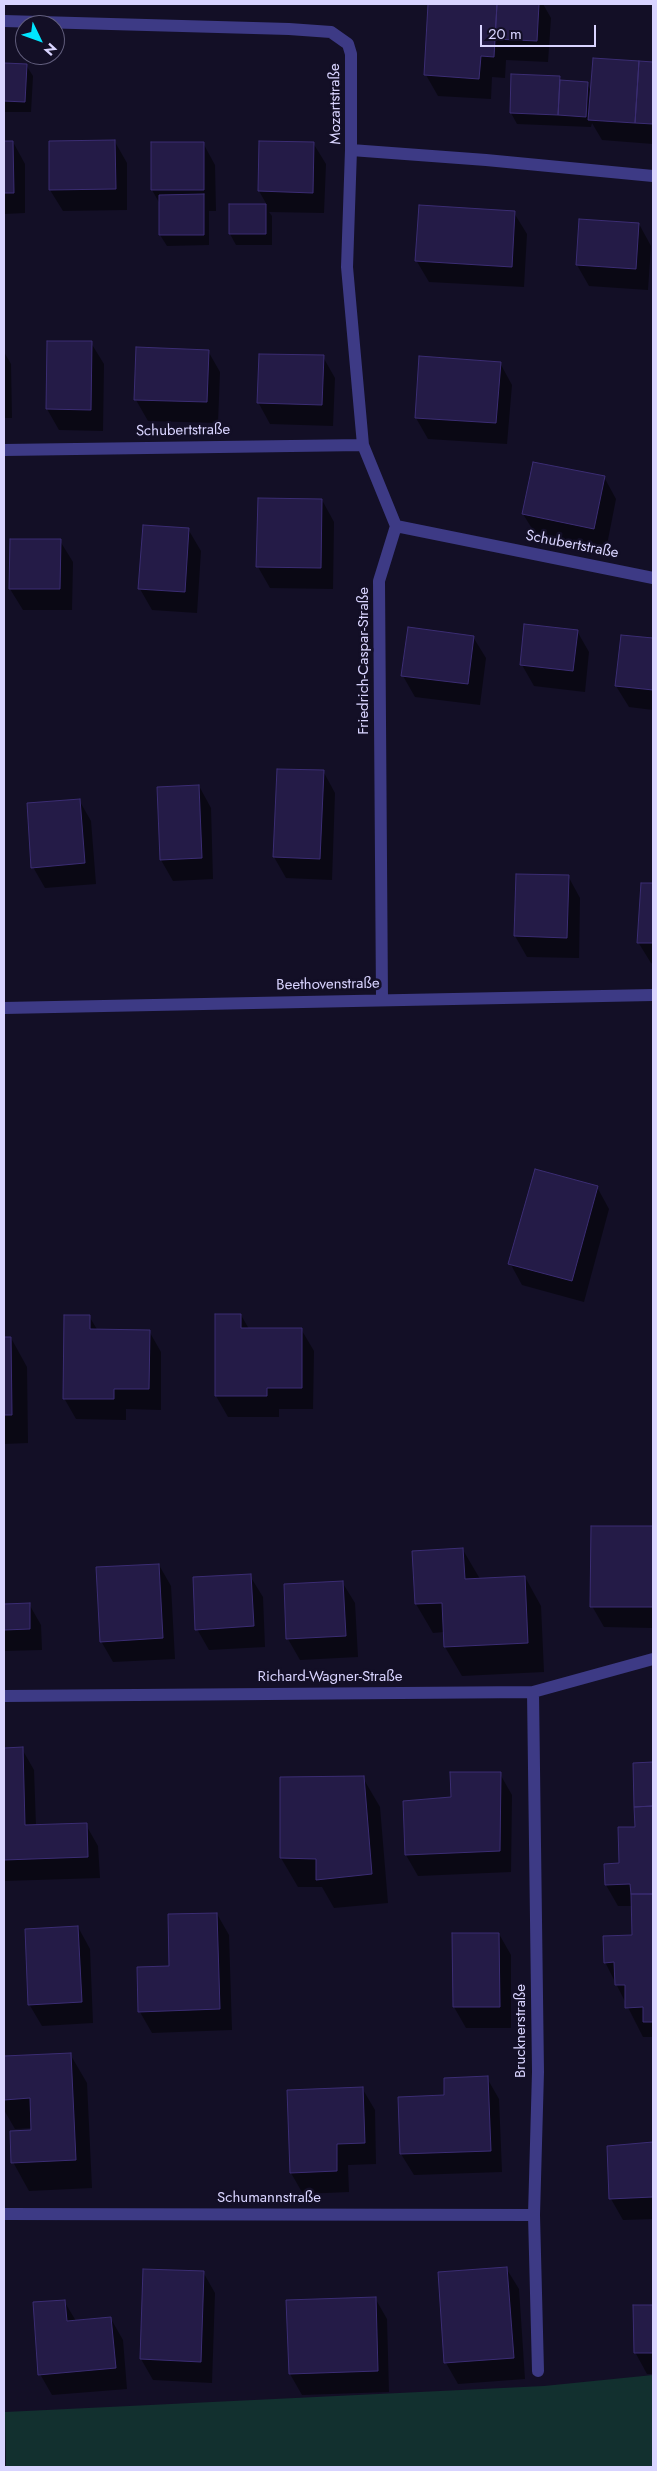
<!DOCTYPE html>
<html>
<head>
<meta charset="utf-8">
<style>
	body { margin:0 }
	#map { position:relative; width:657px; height:2471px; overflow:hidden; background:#130f26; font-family:Jost,sans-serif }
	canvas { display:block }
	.frame { position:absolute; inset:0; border:5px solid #d9d4ff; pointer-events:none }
	.north { position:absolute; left:15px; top:15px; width:50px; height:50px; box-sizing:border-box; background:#130f26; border:1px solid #625e7d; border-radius:50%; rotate:132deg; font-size:14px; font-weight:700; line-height:20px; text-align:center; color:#d9d4ff }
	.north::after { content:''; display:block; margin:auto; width:18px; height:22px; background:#00e5ff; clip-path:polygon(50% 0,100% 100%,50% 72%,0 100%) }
	.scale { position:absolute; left:480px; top:25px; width:116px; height:22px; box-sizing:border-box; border:2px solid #d9d4ff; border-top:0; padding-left:6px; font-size:15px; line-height:18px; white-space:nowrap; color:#d9d4ff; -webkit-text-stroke:4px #130f26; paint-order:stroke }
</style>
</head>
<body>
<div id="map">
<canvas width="657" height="2471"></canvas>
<div class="frame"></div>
<div class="north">N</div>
<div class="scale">20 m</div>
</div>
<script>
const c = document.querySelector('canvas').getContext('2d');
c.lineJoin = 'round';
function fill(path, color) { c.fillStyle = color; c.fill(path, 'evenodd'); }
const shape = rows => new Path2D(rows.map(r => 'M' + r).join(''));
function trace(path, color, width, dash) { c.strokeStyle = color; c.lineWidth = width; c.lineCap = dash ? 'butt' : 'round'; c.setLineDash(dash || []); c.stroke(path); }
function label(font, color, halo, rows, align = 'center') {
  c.font = font + ' Jost,sans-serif'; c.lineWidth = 5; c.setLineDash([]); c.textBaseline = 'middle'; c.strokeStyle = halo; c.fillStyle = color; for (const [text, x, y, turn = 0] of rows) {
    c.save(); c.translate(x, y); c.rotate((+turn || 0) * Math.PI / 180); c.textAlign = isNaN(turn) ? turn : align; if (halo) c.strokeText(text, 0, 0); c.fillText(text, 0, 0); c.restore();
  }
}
fill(shape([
	[653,2375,653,2467,6,2467,5,2412,544,2386]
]), '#12302f');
fill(shape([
	[429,4,543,4,551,18,548,62,506,60,505,78,492,77,491,99,438,96,426,75],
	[594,59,653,63,653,144,602,140,592,123,591,127,517,124,511,113,560,77,562,82,587,84,591,91],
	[4,64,26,65,33,76,31,112,4,112],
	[4,142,13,142,25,164,25,213,4,214],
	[115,142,127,163,127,210,63,211,50,190],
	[203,143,215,165,216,211,209,211,209,245,167,246,160,235,160,204,152,190],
	[313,143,326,164,324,213,269,212,272,216,272,245,236,245,230,234,230,205,267,205,259,191],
	[514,213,527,234,524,287,429,282,416,260],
	[639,224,651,246,648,290,589,286,577,265],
	[91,343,104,364,103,431,59,430,47,409],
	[208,351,220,372,218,423,148,421,136,400],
	[4,352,11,364,12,418,4,418],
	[323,357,335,378,333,426,270,424,258,402],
	[500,363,512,385,507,444,428,439,416,418],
	[604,477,616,499,606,550,536,535,523,514],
	[322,500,334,522,333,589,270,588,258,567],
	[188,529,201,551,197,613,152,610,140,589],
	[60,541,73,562,72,610,23,610,10,589],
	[577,631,589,652,585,692,534,686,522,665],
	[622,636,653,639,653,710,629,707,616,686],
	[473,637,486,658,480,705,415,697,403,676],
	[323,771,335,793,332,880,286,878,274,857],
	[199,786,211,808,213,879,173,881,161,860],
	[79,800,91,821,96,884,45,888,33,867],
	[568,876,580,898,579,958,527,957,515,936],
	[642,884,653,885,653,964,651,963,638,942],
	[597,1187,609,1209,584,1302,522,1285,510,1263],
	[241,1315,249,1329,301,1329,314,1351,313,1409,279,1409,279,1417,228,1417,216,1396],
	[89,1316,98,1331,149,1331,161,1352,161,1410,126,1409,126,1420,76,1419,64,1398],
	[4,1338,11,1338,27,1367,28,1443,4,1444],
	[592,1527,653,1528,653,1628,604,1627,592,1606],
	[463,1550,480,1579,525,1577,541,1606,544,1672,462,1676,445,1647,444,1632,433,1633,416,1604,413,1552],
	[159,1565,171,1586,175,1659,113,1662,101,1641],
	[250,1576,263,1597,265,1647,209,1650,197,1629],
	[342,1582,355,1603,358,1657,300,1660,288,1639],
	[29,1604,41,1625,42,1650,4,1651,4,1605],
	[4,1749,22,1749,34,1770,36,1826,86,1825,98,1846,100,1878,4,1881],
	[653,1763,653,2037,643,2037,605,1962,634,1936,633,1906,618,1906,606,1885,620,1864,636,1828,634,1764],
	[500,1774,512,1795,511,1872,418,1876,406,1855],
	[363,1778,380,1807,388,1903,334,1908,322,1887,298,1887,281,1858],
	[217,1914,229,1935,232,2030,152,2033,140,2012,138,1968,171,1967],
	[78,1927,90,1949,93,2023,42,2026,29,2004],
	[454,1934,499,1934,511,1955,511,2028,466,2028,454,2007],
	[70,2054,87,2083,92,2188,29,2191,13,2162,33,2131,32,2128,15,2129,4,2110,4,2057],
	[487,2078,499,2099,502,2172,414,2175,401,2154,399,2098,446,2096],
	[362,2088,375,2110,376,2164,348,2165,349,2192,303,2194,291,2173,288,2091],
	[653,2144,653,2219,623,2220,611,2199,609,2147],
	[506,2268,519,2289,525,2379,458,2384,446,2363,439,2273],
	[203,2272,215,2293,212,2383,153,2380,141,2359],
	[375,2298,387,2319,389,2392,302,2395,290,2374],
	[64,2301,76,2321,111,2319,123,2340,127,2389,52,2395,40,2374],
	[634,2306,653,2307,653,2374,647,2374,635,2352]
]), '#0007');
const building = shape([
	[428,4,497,4,494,57,481,56,479,79,424,75,428,4],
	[497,4,539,4,537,41,495,39,497,4],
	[593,58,639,61,635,123,588,120,593,58],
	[639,61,653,62,653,124,635,123,639,61],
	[4,63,27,64,25,102,4,101,4,63],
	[511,74,560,76,558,115,510,113,511,74],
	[560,80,588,82,586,117,558,115,560,80],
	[115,140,116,189,49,190,49,141,115,140],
	[4,141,13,141,14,193,4,193,4,141],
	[259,141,314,142,313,193,258,191,259,141],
	[151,142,204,142,204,190,151,190,151,142],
	[204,194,204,235,159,235,159,195,204,194],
	[229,204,266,204,266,234,229,234,229,204],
	[419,205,515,211,512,267,415,261,419,205],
	[579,219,639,223,636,269,576,265,579,219],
	[47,341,92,341,91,410,46,409,47,341],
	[136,347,209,350,207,402,134,400,136,347],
	[259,354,324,355,322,405,257,403,259,354],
	[419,356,501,362,496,423,415,418,419,356],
	[533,462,605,476,594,529,522,514,533,462],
	[258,498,322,499,321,568,256,567,258,498],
	[143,525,189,528,185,592,138,589,143,525],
	[10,539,61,539,60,589,9,589,10,539],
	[524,624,578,630,573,671,520,665,524,624],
	[408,627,474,636,468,684,401,676,408,627],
	[621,635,653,638,653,690,615,686,621,635],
	[277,769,324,770,320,859,273,857,277,769],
	[199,785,202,858,160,860,157,787,199,785],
	[80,799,85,863,31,868,27,803,80,799],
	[516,874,569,875,567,938,514,936,516,874],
	[641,883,653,883,653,943,637,943,641,883],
	[535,1169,598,1186,572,1281,508,1264,535,1169],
	[215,1314,241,1314,241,1328,302,1328,302,1388,267,1388,267,1396,215,1396,215,1314],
	[64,1315,90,1315,90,1329,150,1330,149,1389,114,1389,114,1399,63,1399,64,1315],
	[4,1337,11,1337,12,1415,4,1415,4,1337],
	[591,1526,653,1526,653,1607,590,1607,591,1526],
	[463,1548,465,1579,525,1576,528,1643,444,1647,442,1603,415,1604,412,1551,463,1548],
	[159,1564,163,1638,100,1642,96,1567,159,1564],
	[251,1574,254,1626,195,1630,193,1577,251,1574],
	[343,1581,346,1636,286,1639,284,1584,343,1581],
	[30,1603,30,1629,4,1630,4,1604,30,1603],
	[23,1747,25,1825,87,1823,88,1857,4,1860,4,1748,23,1747],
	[653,1762,653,1806,634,1807,633,1763,653,1762],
	[450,1772,501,1772,500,1851,405,1855,403,1801,451,1797,450,1772],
	[364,1776,372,1874,316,1880,316,1859,280,1858,280,1777,364,1776],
	[653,1806,653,1894,631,1894,630,1884,605,1885,604,1864,619,1863,618,1827,635,1827,634,1807,653,1806],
	[631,1894,653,1894,653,2022,643,2022,643,2007,625,2008,625,1985,615,1985,614,1962,604,1963,603,1936,632,1935,631,1894],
	[217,1913,220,2009,138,2012,137,1967,169,1966,168,1914,217,1913],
	[78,1926,82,2002,28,2005,25,1929,78,1926],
	[452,1933,499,1933,500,2007,453,2007,452,1933],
	[71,2053,76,2160,11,2163,10,2131,31,2130,30,2098,4,2100,4,2056,71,2053],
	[488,2076,491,2151,400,2154,398,2097,444,2095,444,2078,488,2076],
	[363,2087,365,2143,337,2144,337,2171,290,2173,287,2090,363,2087],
	[653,2142,653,2197,609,2199,607,2146,653,2142],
	[507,2267,514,2358,444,2363,438,2272,507,2267],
	[143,2269,204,2271,201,2362,140,2359,143,2269],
	[376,2297,378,2371,289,2374,286,2300,376,2297],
	[65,2300,67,2321,111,2317,116,2368,38,2375,33,2302,65,2300],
	[633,2305,653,2305,653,2353,634,2353,633,2305]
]);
fill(building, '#241b47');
trace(building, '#3b2d73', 1);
trace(shape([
	[4,21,289,29,331,32,348,44,351,54,351,150,486,160,653,176],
	[351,150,347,267,363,445,396,526,379,581,382,1000],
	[4,450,363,445],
	[396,526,653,578],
	[4,1008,653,995],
	[533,1692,538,2072,534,2215,538,2371],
	[4,1696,533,1692,653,1659],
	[4,2214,534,2215]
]), '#3d3a85', 12);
label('15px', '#d9d4ff', '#130f26', [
	["Mozartstraße",336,104,-91],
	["Schubertstraße",183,431,-1],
	["Schubertstraße",572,545,11],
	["Friedrich-Caspar-Straße",364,661,-90],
	["Beethovenstraße",328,985,-1],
	["Richard-Wagner-Straße",330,1677],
	["Brucknerstraße",521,2031,-90],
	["Schumannstraße",269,2198]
]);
</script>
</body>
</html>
